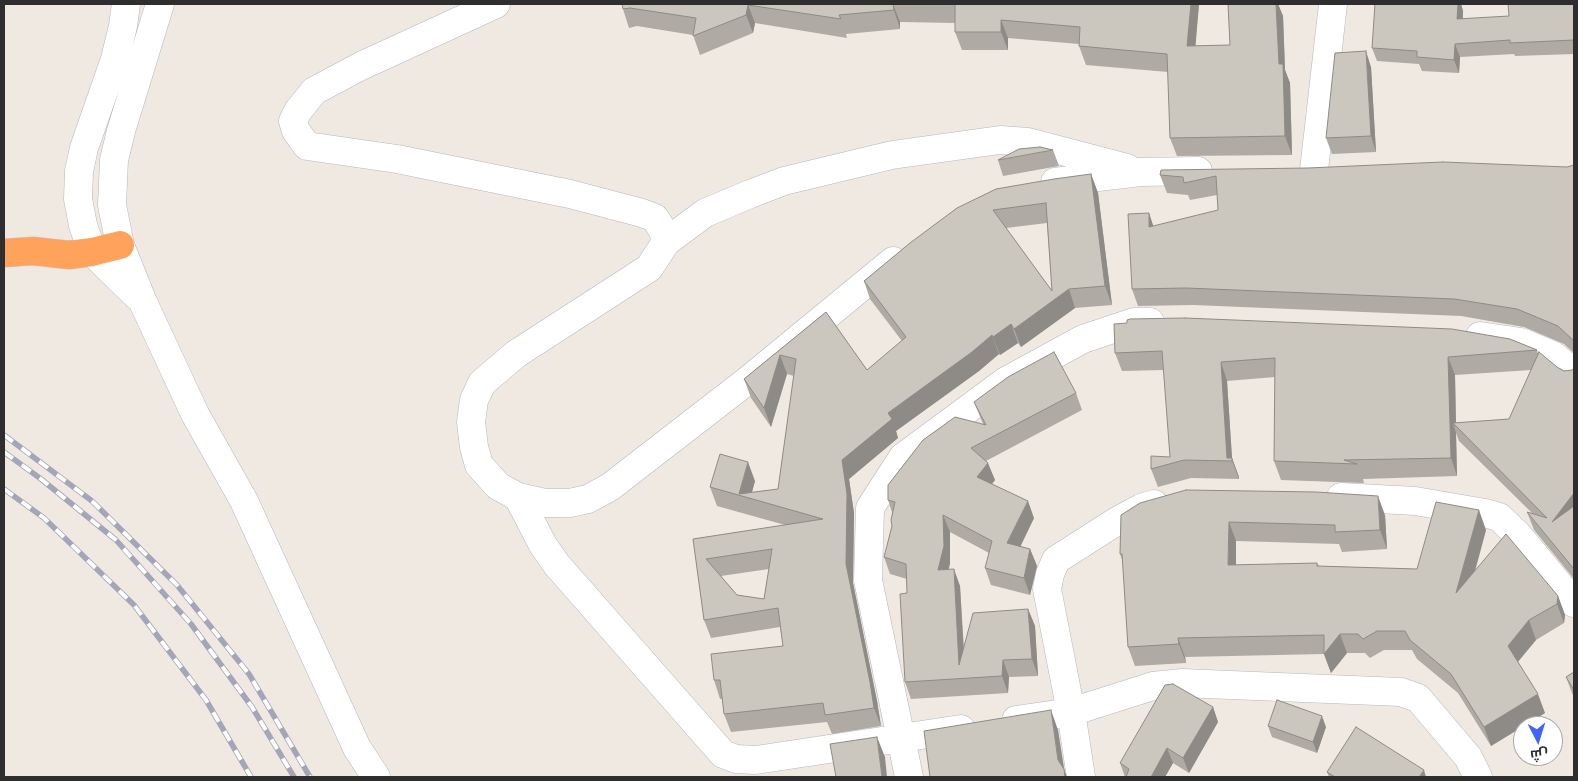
<!DOCTYPE html>
<html>
<head>
<meta charset="utf-8">
<style>
	body { margin:0 }
	#map { position:relative; width:1578px; height:781px; overflow:hidden; background:#efe9e1; font-family:"Golos Text",Cairo,sans-serif }
	canvas { display:block }
	.frame { position:absolute; inset:0; border:5px solid #2e2e2e; pointer-events:none }
	.north { position:absolute; left:1513px; top:716px; width:50px; height:50px; box-sizing:border-box; background:#fff; border:1px solid #ababab; border-radius:50%; rotate:175deg; font-size:14px; font-weight:700; line-height:20px; text-align:center; color:#2e2e2e }
	.north::after { content:''; display:block; margin:auto; width:18px; height:22px; background:#4264fb; clip-path:polygon(50% 0,100% 100%,50% 72%,0 100%) }
</style>
</head>
<body>
<div id="map">
<canvas width="1578" height="781"></canvas>
<div class="frame"></div>
<div class="north">ش</div>
</div>
<script>
const c = document.querySelector('canvas').getContext('2d');
c.lineJoin = 'round';
const shape = rows => new Path2D(rows.map(r => 'M' + r).join(''));
function trace(path, color, width, dash) { c.strokeStyle = color; c.lineWidth = width; c.lineCap = dash ? 'butt' : 'round'; c.setLineDash(dash || []); c.stroke(path); }
function fill(path, color) { c.fillStyle = color; c.fill(path, 'evenodd'); }
const minor = shape([
	[126,4,123,26,115,59,84,148,79,171,78,199,83,225,92,252,137,296],
	[160,4,121,131,114,160,112,205,120,245,142,300,195,414,244,501,357,748,376,777],
	[496,4,361,66,314,91,298,111,293,121,296,131,307,146,397,159,570,194,642,213,655,218,663,231,666,242,649,268,516,354,482,383,474,400,471,422,474,447,479,465,498,486,518,497,545,503,570,503,588,499,610,487,747,381,893,261],
	[1314,170,1333,4],
	[1055,182,1141,172,1198,171],
	[666,242,705,213,750,194,784,181,892,155,1000,140,1028,142,1127,168],
	[1480,336,1521,342,1554,356,1574,373],
	[518,497,543,545,557,565,723,754,736,759,756,760,961,729],
	[1341,497,1415,501,1485,513,1499,517,1517,534,1574,603],
	[1016,720,1071,712,1153,686,1182,683,1401,692,1418,698,1468,757,1478,777],
	[909,777,868,580,870,508,903,457,1006,381,1083,339,1134,322,1150,322],
	[1081,777,1071,712,1047,589,1050,574,1056,560,1117,521,1141,508,1154,504]
]);
const highway = shape([
	[4,253,33,251,69,255,92,252,120,245]
]);
trace(minor, '#b4b7c1', 29);
trace(highway, '#c9c9c9', 29);
trace(minor, '#fff', 28);
trace(highway, '#ffa35c', 28);
const rail = shape([
	[4,435,92,501,177,585,249,674,310,777],
	[4,452,41,479,116,540,191,624,252,707,294,777],
	[4,489,44,518,134,605,206,700,251,777]
]);
trace(rail, '#a3a6b8', 5.5);
trace(rail, '#fff', 4, [11]);
fill(shape([
	[622,4,1199,4,1195,46,1230,45,1228,4,1278,4,1283,16,1285,70,1290,83,1292,155,1177,156,1170,138,1168,72,1086,65,1079,46,1079,44,1008,38,1008,50,962,50,955,32,955,23,900,22,900,29,846,34,847,38,755,23,753,33,700,55,693,35,637,26,629,28,623,9],
	[1375,4,1461,4,1463,11,1463,19,1509,16,1574,4,1574,54,1515,56,1514,54,1460,57,1459,73,1422,71,1419,64,1377,61,1372,48],
	[1371,67,1376,152,1332,154,1326,138],
	[1053,150,1059,166,1003,176,998,160],
	[1574,165,1574,353,1564,344,1524,327,1461,316,1193,305,1138,306,1132,289,1149,213,1153,226,1218,210,1217,195,1190,200,1188,195,1167,193,1160,175,1567,167],
	[1091,174,1098,193,1112,305,1075,308,1021,347,1018,343,1000,355,999,354,979,371,896,431,898,438,849,479,854,513,853,583,877,701,881,726,832,734,827,722,731,732,724,714,722,699,720,699,714,680,783,646,780,627,711,638,704,620,693,539,785,525,717,506,710,487,755,481,752,492,778,489,794,376,787,374,771,427,751,398,744,379,826,312,867,370,902,341,870,299,864,281,957,208],
	[1047,223,1052,291,1006,228],
	[769,569,764,599,737,595,721,576],
	[1114,324,1537,350,1538,353,1557,367,1564,371,1572,370,1574,369,1574,579,1534,530,1527,512,1532,513,1459,441,1456,433,1457,476,1363,479,1364,483,1281,480,1274,461,1275,377,1227,381,1232,458,1239,477,1239,479,1191,478,1158,487,1151,469,1170,457,1164,370,1122,371,1115,353],
	[1531,370,1509,419,1456,423,1455,375],
	[1076,393,1082,410,986,461,995,480,992,484,1034,518,1020,546,1030,549,1037,566,1030,595,991,585,985,568,989,553,950,532,950,563,949,569,960,586,964,648,1028,609,1035,626,1038,676,1009,677,1008,693,911,699,905,682,907,593,907,579,890,574,884,557,892,526,892,512,888,500,983,424,974,402],
	[1121,515,1385,515,1387,549,1342,552,1339,544,1236,541,1236,565,1317,563,1319,566,1417,569,1486,530,1475,572,1558,596,1565,615,1564,623,1536,640,1518,662,1545,713,1491,746,1458,693,1417,659,1412,650,1384,650,1370,658,1365,653,1347,653,1331,673,1324,654,1185,657,1186,663,1135,666,1128,647,1123,562,1120,554],
	[1574,672,1574,697,1572,693,1566,677],
	[1213,707,1218,722,1189,773,1173,763,1165,777,1125,777,1120,763],
	[1268,726,1326,727,1317,753,1272,737],
	[1327,772,1426,777,1329,777]
]), '#afaba4');
fill(shape([
	[893,4,900,22,900,29,894,10],
	[1191,4,1199,4,1194,64,1187,46],
	[1276,4,1278,4,1283,16,1285,70,1290,83,1292,155,1285,136,1279,64],
	[1458,4,1461,4,1463,11,1462,33,1457,19],
	[748,5,755,23,753,33,746,15],
	[1001,20,1008,38,1008,50,1001,32],
	[1455,44,1460,57,1459,73,1454,60],
	[1366,51,1371,67,1376,152,1371,136],
	[1091,174,1098,193,1112,305,1105,286],
	[1149,213,1155,231,1149,227],
	[1069,289,1075,308,1021,347,1014,329],
	[1011,324,1018,343,1000,355,993,337],
	[992,335,999,354,979,371,896,431,898,438,849,479,854,513,853,583,877,701,881,726,874,708,846,564,842,460,888,413],
	[780,355,787,374,771,427,764,408],
	[1448,357,1455,375,1456,427,1453,423,1456,433,1457,476,1451,458],
	[1221,362,1227,381,1232,458,1239,477,1239,479,1232,461,1227,458],
	[748,462,755,481,750,499,739,494],
	[988,463,995,480,984,494,977,477],
	[1574,493,1574,519,1552,522],
	[1378,496,1385,515,1387,549,1380,530],
	[1028,501,1034,518,1014,560,1007,543],
	[1479,510,1486,530,1463,613,1456,593],
	[943,515,950,532,950,563,944,587,938,570],
	[1229,522,1236,541,1236,584,1228,565],
	[1030,549,1037,566,1030,595,1024,578],
	[954,569,960,586,965,678,959,665],
	[1558,596,1565,615,1564,623,1557,604],
	[1028,609,1035,626,1038,676,1032,659],
	[1529,620,1536,640,1515,665,1508,646],
	[1340,634,1347,653,1331,673,1324,654],
	[1178,638,1185,657,1186,663,1179,644],
	[1003,660,1009,677,1008,693,1002,676],
	[1538,694,1545,713,1491,746,1484,727],
	[1213,707,1218,722,1189,773,1183,758],
	[1051,710,1058,730,1065,774,1064,769,1067,777,1065,777,1058,760],
	[1322,716,1326,727,1317,753,1313,742],
	[877,737,885,757,887,777,882,777],
	[1167,748,1173,763,1165,777,1151,777],
	[1424,770,1426,777,1419,777]
]), '#8e8b86');
const building = shape([
	[622,4,1191,4,1187,46,1230,45,1228,4,1276,4,1279,64,1283,64,1285,136,1170,138,1167,54,1079,46,1080,27,1001,20,1001,32,955,32,955,4,893,4,894,10,839,15,841,19,748,5,746,15,693,36,696,18,630,8,623,9,622,4],
	[1375,4,1458,4,1457,19,1509,16,1508,4,1574,4,1574,40,1510,43,1510,40,1455,44,1454,60,1417,57,1417,51,1372,48,1375,4],
	[1366,51,1371,136,1326,138,1335,53,1366,51],
	[1040,147,1053,150,998,160,1019,149,1040,147],
	[1443,162,1567,167,1574,165,1574,341,1558,326,1517,309,1454,299,1186,288,1132,289,1128,214,1149,213,1149,227,1218,210,1216,176,1184,183,1183,177,1160,175,1161,170,1308,168,1443,162],
	[1091,174,1105,286,1069,289,1014,329,1011,324,993,337,992,335,972,352,888,413,892,419,842,460,847,494,846,564,870,682,874,708,825,715,823,703,724,714,720,680,714,680,711,654,783,646,778,608,704,620,693,539,823,519,710,487,720,454,748,462,739,494,778,489,796,359,780,355,764,408,744,379,826,312,867,370,906,337,864,281,910,243,957,208,996,189,1054,179,1091,174],
	[1046,203,1052,291,993,210,1046,203],
	[772,549,764,599,737,595,706,559,772,549],
	[1185,318,1452,329,1510,339,1537,350,1448,357,1451,458,1344,460,1357,464,1274,461,1275,358,1221,362,1227,458,1232,458,1232,461,1184,460,1151,469,1151,456,1170,457,1162,351,1115,353,1114,324,1127,323,1127,320,1130,319,1185,318],
	[1054,352,1076,393,971,448,988,463,977,477,1028,501,1007,543,1030,549,1024,578,985,568,992,541,943,515,944,546,938,570,954,569,959,665,973,613,1028,609,1032,659,1003,660,1002,676,905,682,900,594,907,593,906,564,884,557,892,526,891,520,895,502,888,500,888,485,923,440,955,417,986,425,974,402,1008,377,1054,352],
	[1539,352,1557,367,1564,371,1572,370,1574,369,1574,493,1552,522,1574,506,1574,569,1527,512,1547,518,1453,423,1509,419,1539,352],
	[1186,490,1316,492,1378,496,1380,530,1335,532,1335,525,1229,522,1228,565,1317,563,1317,566,1417,569,1436,502,1479,510,1456,593,1506,534,1558,596,1557,604,1529,620,1508,646,1538,694,1484,727,1451,674,1410,640,1405,631,1377,631,1363,639,1358,634,1340,634,1324,654,1324,635,1178,638,1179,644,1128,647,1122,554,1120,554,1121,515,1140,503,1186,490],
	[1574,672,1574,690,1566,677,1574,672],
	[1173,684,1213,707,1183,758,1167,748,1151,777,1126,777,1129,769,1120,763,1165,685,1173,684],
	[1277,700,1322,716,1313,742,1268,726,1277,700],
	[1051,710,1058,760,1064,769,1065,777,930,777,924,731,1051,710],
	[1356,727,1424,770,1419,777,1335,777,1327,772,1356,727],
	[877,737,882,777,836,777,830,744,877,737]
]);
fill(building, '#cbc7bf');
trace(building, '#8e8b86', 1);
</script>
</body>
</html>
